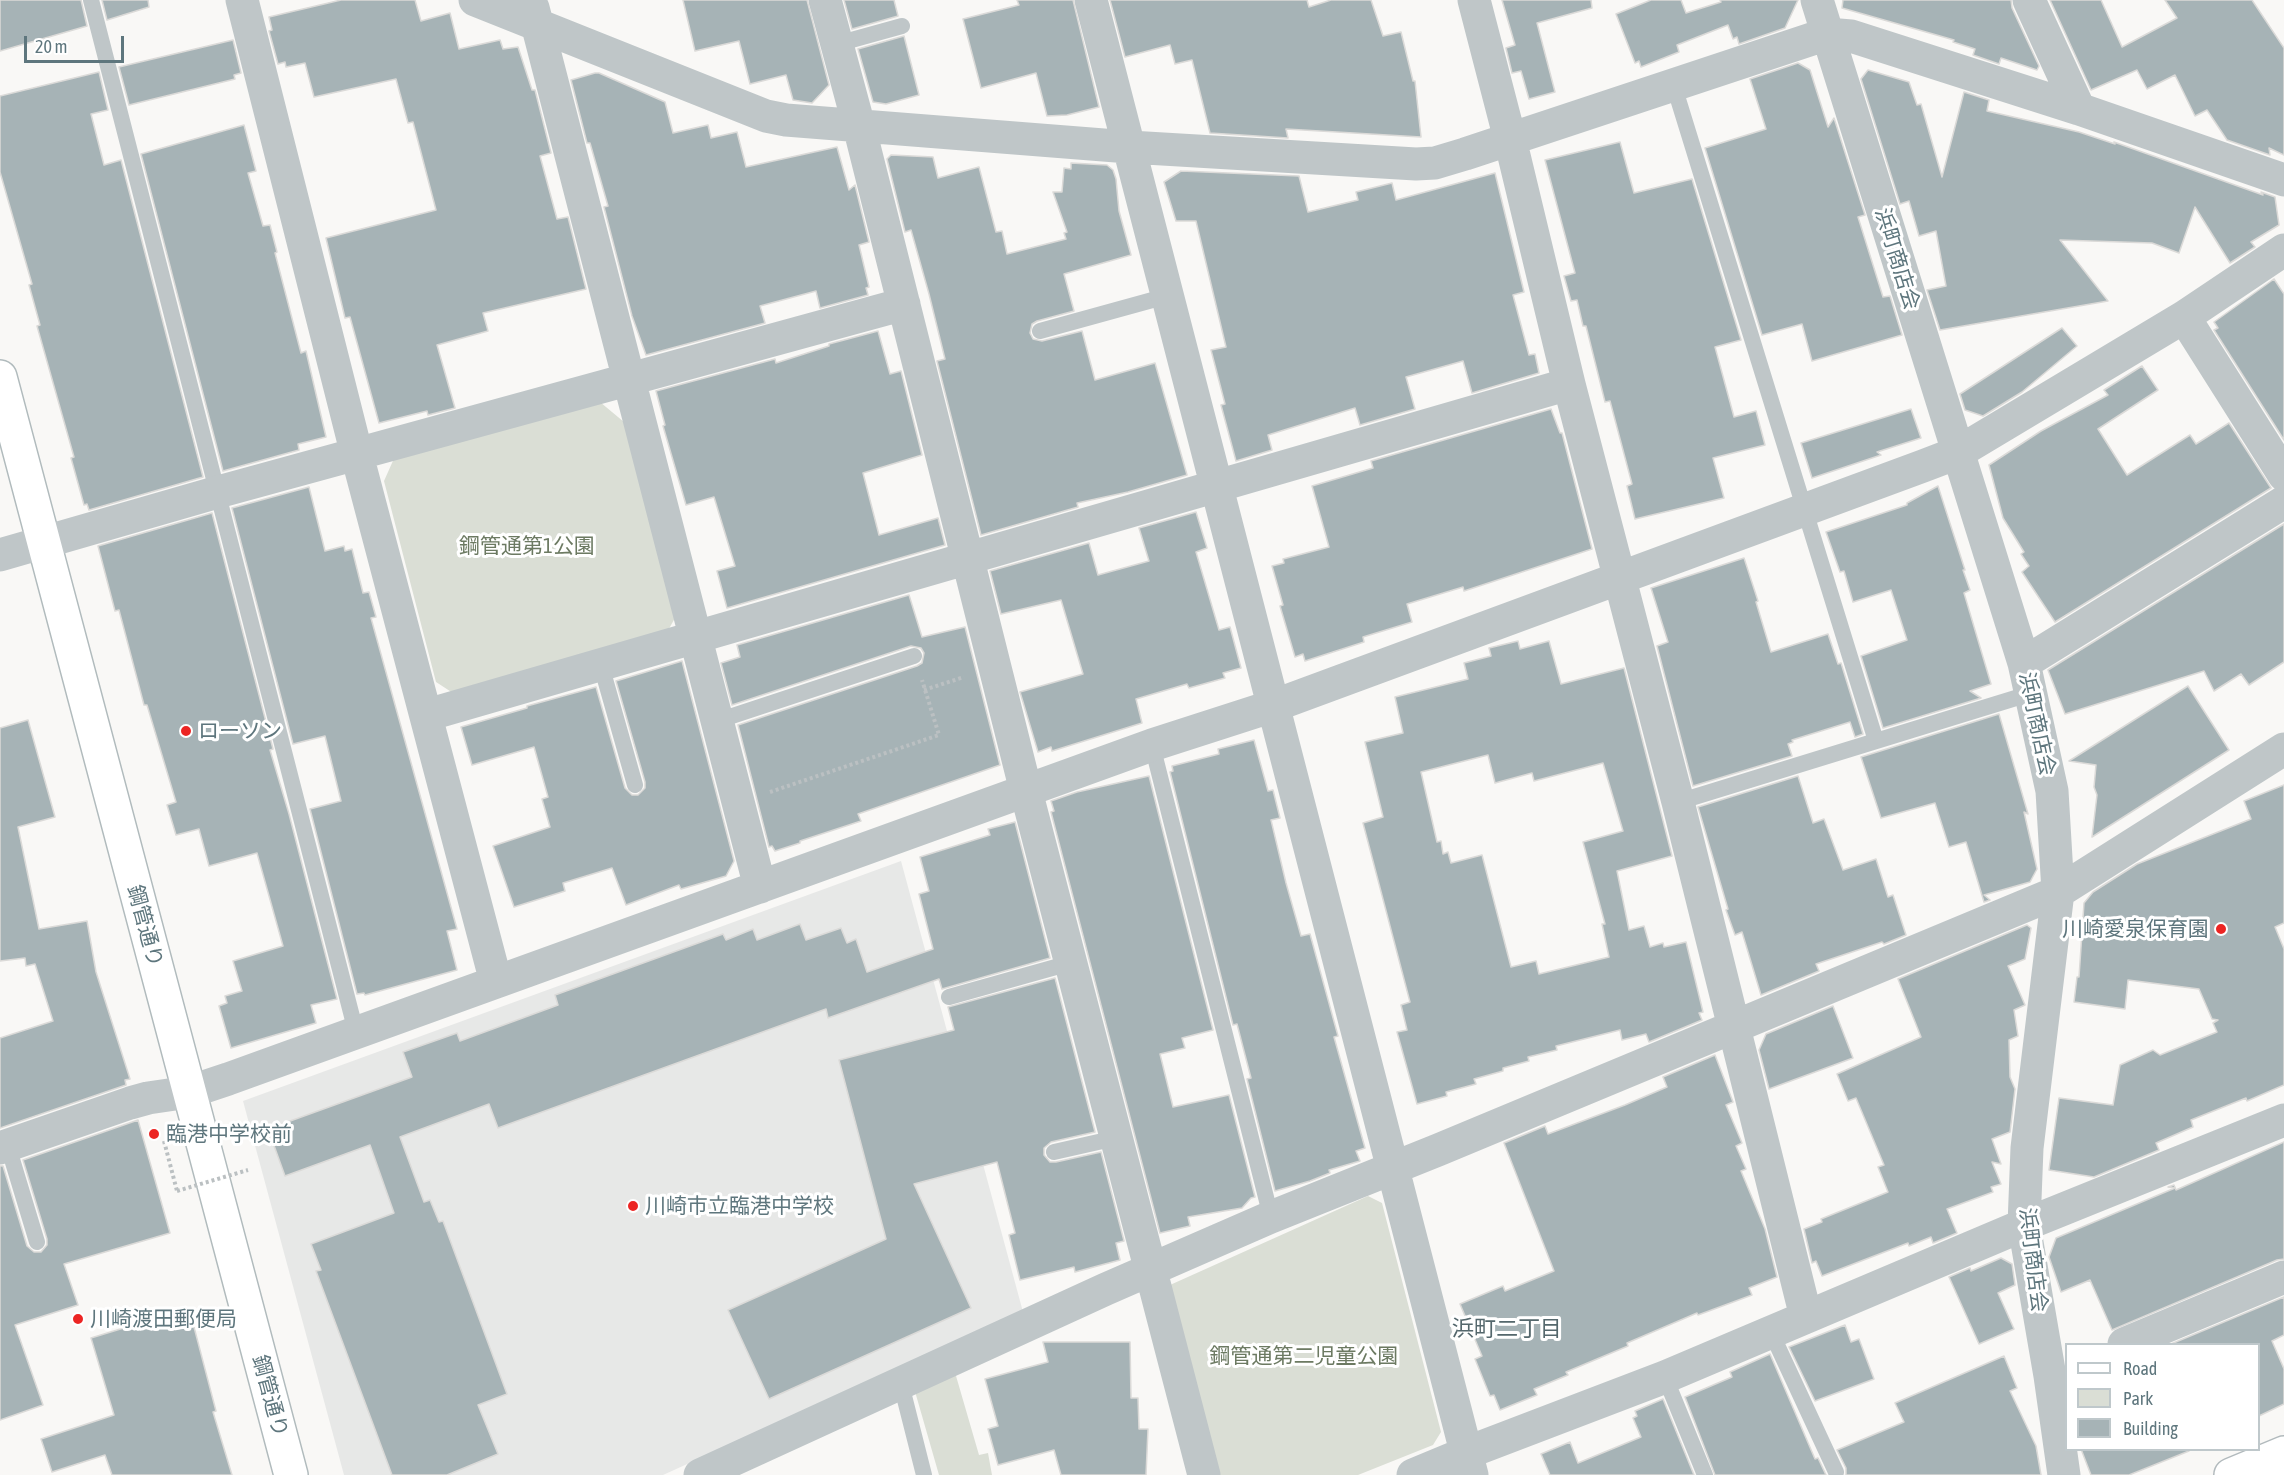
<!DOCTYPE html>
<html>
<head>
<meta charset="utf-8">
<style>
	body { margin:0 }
	#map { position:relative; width:2284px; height:1475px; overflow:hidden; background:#f9f8f6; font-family:"Asap Condensed",sans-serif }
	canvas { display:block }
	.legend { position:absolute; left:2065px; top:1343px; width:195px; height:108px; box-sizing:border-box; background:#fff; border:2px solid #bfc8cb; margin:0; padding:8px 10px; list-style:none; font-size:18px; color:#5e767d }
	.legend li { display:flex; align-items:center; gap:12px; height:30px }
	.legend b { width:30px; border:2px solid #bfc8cb }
	.scale { position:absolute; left:24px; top:36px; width:100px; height:27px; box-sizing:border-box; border:3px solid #5e767d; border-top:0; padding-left:8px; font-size:18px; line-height:21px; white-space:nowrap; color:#5e767d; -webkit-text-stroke:4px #fff; paint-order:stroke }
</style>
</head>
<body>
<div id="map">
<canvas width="2284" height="1475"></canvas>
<ul class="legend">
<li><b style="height:8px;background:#fff"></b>Road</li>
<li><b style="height:16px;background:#daded5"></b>Park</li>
<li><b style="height:16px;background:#a6b3b6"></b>Building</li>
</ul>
<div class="scale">20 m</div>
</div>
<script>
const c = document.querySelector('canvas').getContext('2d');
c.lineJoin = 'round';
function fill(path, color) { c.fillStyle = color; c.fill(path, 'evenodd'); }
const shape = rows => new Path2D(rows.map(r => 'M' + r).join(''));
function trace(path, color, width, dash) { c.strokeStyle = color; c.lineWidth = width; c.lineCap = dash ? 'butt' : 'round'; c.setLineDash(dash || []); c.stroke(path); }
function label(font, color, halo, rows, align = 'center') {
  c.font = font + ' "Asap Condensed","Noto Sans JP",sans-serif'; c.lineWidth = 6; c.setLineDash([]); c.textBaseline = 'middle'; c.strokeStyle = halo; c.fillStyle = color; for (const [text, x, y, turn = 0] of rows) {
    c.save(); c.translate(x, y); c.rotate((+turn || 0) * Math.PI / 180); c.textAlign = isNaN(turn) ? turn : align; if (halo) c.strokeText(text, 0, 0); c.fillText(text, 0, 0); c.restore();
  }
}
fill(shape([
	[901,861,1023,1312,663,1475,344,1475,243,1101]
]), '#e7e8e7');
fill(shape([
	[600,402,624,422,675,618,666,634,456,695,436,682,384,481,396,454],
	[1368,1196,1382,1203,1441,1432,1433,1445,1358,1475,1217,1475,1170,1285],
	[954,1369,979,1455,988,1453,992,1475,939,1475,914,1388]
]), '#daded5');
const building = shape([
	[0,0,81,0,87,26,0,51,0,0],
	[102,0,148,0,149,7,107,20,102,0],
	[341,0,415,0,421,21,450,13,459,49,500,40,503,49,518,47,532,90,535,90,551,153,540,156,557,219,568,217,586,289,483,313,488,331,437,345,455,408,428,415,427,411,379,423,350,317,345,318,326,238,436,210,413,122,408,123,396,79,314,97,305,63,286,67,285,62,278,64,269,31,272,30,269,17,341,0],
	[683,0,807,0,829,85,812,103,793,100,786,75,750,84,739,41,695,51,683,0],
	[844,0,894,0,898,16,852,29,844,0],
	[1017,0,1073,0,1099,107,1067,115,1047,116,1036,73,981,88,963,19,1019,5,1017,0],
	[1110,0,1307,0,1309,7,1331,0,1371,0,1383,36,1401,32,1413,81,1415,81,1421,137,1286,129,1288,138,1210,133,1192,60,1175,64,1170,45,1125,57,1110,0],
	[1502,0,1591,0,1592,8,1537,23,1555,92,1529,99,1521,71,1512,73,1506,48,1515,45,1502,0],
	[1651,0,1681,0,1686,13,1721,2,1720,0,1798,0,1785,28,1739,44,1737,37,1733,39,1728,25,1677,45,1679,52,1641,67,1639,61,1635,63,1616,14,1651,0],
	[1843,0,2011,0,2012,8,2039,66,2037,70,2001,58,1999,64,1973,55,1975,49,1953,42,1954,40,1842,8,1843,0],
	[2050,0,2101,0,2122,47,2177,18,2165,0,2252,0,2284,48,2284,155,2269,148,2270,155,2227,140,2207,110,2195,116,2175,75,2147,89,2137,70,2091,90,2050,0],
	[904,36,919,95,886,104,873,102,858,49,904,36],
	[233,40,241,73,234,75,235,79,129,105,119,67,233,40],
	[1798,63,1810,70,1828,127,1834,118,1865,215,1858,217,1883,297,1890,296,1902,335,1812,361,1802,324,1762,335,1705,148,1766,129,1750,79,1798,63],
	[1868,70,1909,82,1917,105,1921,104,1942,177,1964,92,1989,100,1987,111,2079,132,2115,144,2114,142,2263,195,2261,192,2275,197,2279,225,2251,242,2255,247,2230,263,2195,207,2179,253,2152,243,2060,240,2108,301,1940,330,1927,290,1946,286,1936,231,1919,236,1909,201,1900,204,1861,79,1868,70],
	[99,72,108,110,91,114,104,165,121,160,203,477,89,510,87,504,84,505,71,458,74,457,37,326,40,325,29,285,32,284,0,172,0,96,99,72],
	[595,73,599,73,665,102,673,133,708,125,711,138,737,132,746,167,837,147,849,190,855,185,869,242,859,245,869,287,866,288,868,295,820,308,816,291,760,306,765,323,646,355,632,316,604,207,608,206,590,143,587,143,571,80,595,73],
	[244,125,256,171,248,173,263,226,270,225,277,252,275,253,301,353,306,351,326,437,298,444,299,450,223,471,141,154,244,125],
	[1620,142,1634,193,1692,179,1741,340,1715,347,1734,417,1756,411,1765,445,1713,458,1724,498,1635,519,1627,486,1632,484,1610,401,1605,402,1586,326,1583,326,1577,300,1571,301,1564,276,1575,273,1545,160,1620,142],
	[891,155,933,157,938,178,979,167,996,232,1002,231,1007,254,1066,239,1064,233,1067,232,1053,192,1062,192,1064,168,1071,169,1071,163,1107,165,1113,170,1116,179,1119,211,1131,255,1064,274,1074,311,1037,321,1032,324,1030,333,1033,339,1042,341,1082,331,1095,380,1155,363,1187,475,1128,492,1077,503,1078,507,981,535,937,361,945,359,929,294,911,230,905,232,887,159,891,155],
	[1181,171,1299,176,1308,212,1358,200,1356,192,1392,183,1396,200,1495,173,1524,292,1513,295,1529,355,1535,354,1539,373,1472,393,1463,361,1406,377,1415,409,1360,425,1355,408,1268,435,1272,450,1236,461,1221,405,1225,404,1211,350,1226,347,1196,221,1176,221,1164,182,1181,171],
	[2274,279,2284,294,2284,440,2214,330,2218,328,2214,322,2274,279],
	[2062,328,2077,346,2022,392,1983,416,1965,410,1960,394,2062,328],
	[878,331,890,374,901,371,922,455,863,473,879,535,938,518,945,545,727,608,717,571,735,566,714,497,686,505,663,426,665,425,656,391,775,359,776,363,829,346,829,344,878,331],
	[2142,366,2158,390,2098,429,2127,475,2190,435,2196,444,2229,423,2271,488,2055,622,2022,572,2029,566,2021,554,2024,552,2003,518,1989,465,2041,431,2108,395,2104,390,2142,366],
	[1551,409,1560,433,1562,433,1592,549,1464,591,1463,587,1407,604,1412,622,1363,637,1364,642,1305,661,1303,654,1295,657,1280,606,1283,605,1272,566,1284,563,1283,559,1329,547,1312,486,1373,468,1371,461,1551,409],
	[1911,409,1921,438,1877,452,1881,455,1812,478,1801,443,1911,409],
	[1938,486,1965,570,1963,570,1970,590,1964,593,1991,684,1970,691,1981,698,1883,728,1861,656,1907,640,1891,590,1853,602,1844,571,1840,572,1826,532,1907,505,1907,503,1938,486],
	[309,487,325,551,344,546,345,551,352,549,363,593,369,592,376,617,371,618,457,929,447,931,457,970,365,995,364,993,357,994,310,809,341,801,325,736,293,744,232,508,309,487],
	[1196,512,1207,548,1196,552,1219,630,1230,627,1241,668,1223,673,1225,678,1189,688,1187,684,1136,699,1142,723,1052,751,1051,747,1038,752,1020,692,1083,674,1061,600,1001,614,990,571,1089,543,1098,575,1149,561,1139,528,1196,512],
	[212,513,273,749,270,750,289,814,337,999,311,1005,316,1023,231,1048,219,1006,227,1003,225,996,242,991,233,961,283,946,257,853,209,866,199,829,176,835,167,805,176,802,147,705,144,705,119,610,115,611,98,546,212,513],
	[2284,524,2284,662,2249,685,2241,674,2214,691,2204,671,2065,714,2048,670,2284,524],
	[1744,558,1758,601,1756,602,1771,652,1828,634,1838,664,1841,663,1863,734,1855,737,1850,722,1792,740,1793,742,1788,744,1792,756,1693,786,1657,646,1668,642,1651,588,1744,558],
	[909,595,922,637,965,627,1000,765,858,814,861,821,800,841,800,843,775,851,772,846,769,847,738,725,917,666,922,663,924,653,921,648,911,646,732,705,721,663,740,657,737,645,909,595],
	[1518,641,1520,649,1549,641,1561,684,1624,668,1672,856,1617,871,1629,930,1644,926,1650,947,1663,943,1664,947,1686,942,1703,1012,1699,1013,1702,1020,1649,1042,1646,1034,1622,1040,1620,1030,1556,1046,1557,1050,1528,1057,1529,1061,1503,1068,1503,1071,1474,1079,1476,1084,1446,1092,1447,1096,1417,1104,1397,1032,1407,1030,1401,1005,1410,1002,1363,823,1383,817,1365,742,1403,733,1395,697,1468,679,1464,663,1491,656,1489,648,1518,641],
	[1488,755,1495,783,1532,773,1534,781,1603,763,1623,831,1583,842,1605,924,1602,924,1609,957,1539,974,1536,961,1511,967,1482,855,1451,863,1448,852,1443,854,1441,841,1437,842,1421,772,1488,755],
	[682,661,734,861,726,876,681,889,679,885,626,905,612,868,563,883,565,891,514,907,493,846,550,827,542,799,548,797,534,747,472,765,461,727,527,708,527,706,596,687,625,788,632,795,638,795,645,788,645,782,616,681,682,661],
	[2188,686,2229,750,2092,837,2097,795,2094,787,2096,765,2069,761,2188,686],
	[1999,714,2028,814,2024,812,2037,869,2030,882,1984,895,1990,900,1984,902,1966,842,1949,847,1935,803,1881,818,1861,757,1999,714],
	[28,720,55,817,18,827,39,929,87,921,96,972,130,1079,125,1080,126,1085,0,1128,0,1038,53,1021,35,964,26,966,25,958,0,961,0,728,28,720],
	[1254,740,1268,791,1273,790,1280,818,1271,820,1286,883,1301,936,1310,934,1338,1036,1334,1037,1365,1148,1356,1151,1360,1161,1329,1170,1330,1173,1310,1181,1275,1191,1247,1079,1251,1078,1237,1024,1233,1025,1170,772,1173,771,1172,766,1219,754,1218,749,1254,740],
	[1149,776,1213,1030,1182,1038,1185,1048,1160,1054,1173,1107,1229,1095,1255,1197,1251,1198,1242,1208,1188,1217,1190,1226,1160,1233,1051,812,1054,811,1051,801,1077,792,1149,776],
	[1798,776,1813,823,1824,819,1843,870,1876,859,1888,897,1893,895,1906,935,1884,944,1882,942,1816,964,1819,971,1761,995,1742,932,1735,935,1726,910,1728,909,1698,807,1798,776],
	[2284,785,2284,923,2275,927,2284,949,2284,1085,2247,1101,2246,1098,2191,1120,2193,1127,2156,1143,2159,1150,2094,1177,2049,1170,2059,1098,2113,1105,2120,1065,2153,1050,2160,1055,2217,1032,2213,1023,2218,1020,2212,1019,2199,989,2128,980,2125,1009,2074,1002,2077,977,2079,977,2084,903,2093,892,2137,864,2251,819,2244,801,2284,785],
	[1015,822,1050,958,942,989,939,979,828,1018,826,1009,498,1128,489,1104,400,1137,424,1202,430,1200,439,1222,443,1221,507,1394,478,1405,498,1454,447,1475,392,1475,316,1271,321,1270,311,1244,394,1213,370,1145,285,1176,268,1129,412,1077,403,1052,457,1033,460,1041,558,1005,555,995,723,934,726,940,753,929,757,940,800,924,806,940,841,928,847,943,856,939,867,972,933,949,919,894,929,891,920,857,990,835,988,829,1015,822],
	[2027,925,2031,928,2025,959,2008,966,2025,1005,2014,1010,2018,1036,2009,1040,2010,1077,2015,1089,2010,1132,1992,1139,2001,1164,1992,1162,2001,1184,1991,1187,1993,1192,1947,1209,1957,1233,1933,1243,1931,1237,1909,1246,1908,1243,1822,1276,1816,1261,1812,1263,1804,1229,1822,1222,1821,1219,1888,1192,1878,1167,1884,1165,1856,1098,1848,1101,1837,1074,1921,1037,1898,979,2027,925],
	[1055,978,1095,1132,1051,1142,1044,1148,1044,1155,1050,1162,1056,1162,1101,1152,1124,1241,1116,1243,1120,1260,1075,1272,1074,1267,1020,1280,1009,1235,1015,1233,997,1162,914,1184,971,1308,769,1399,728,1310,886,1239,839,1060,954,1030,948,1007,1055,978],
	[1833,1006,1853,1058,1769,1089,1759,1050,1766,1034,1833,1006],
	[1715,1055,1733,1102,1726,1105,1742,1143,1736,1146,1746,1169,1741,1171,1765,1229,1777,1277,1749,1288,1752,1295,1698,1315,1697,1313,1627,1343,1628,1346,1566,1372,1568,1375,1534,1389,1537,1395,1500,1410,1494,1395,1490,1396,1475,1359,1482,1356,1460,1304,1503,1286,1505,1291,1554,1271,1504,1143,1545,1126,1548,1134,1625,1105,1667,1087,1663,1077,1715,1055],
	[138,1120,170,1233,64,1264,78,1305,15,1325,43,1405,0,1420,0,1166,3,1166,27,1246,34,1252,41,1252,47,1245,47,1239,23,1160,138,1120],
	[2284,1142,2284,1259,2277,1260,2112,1330,2090,1280,2061,1292,2049,1257,2056,1238,2175,1188,2168,1187,2174,1185,2176,1190,2284,1142],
	[2001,1258,2012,1264,2015,1285,1998,1293,2014,1329,1979,1344,1949,1277,1970,1268,1971,1271,2001,1258],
	[2284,1297,2284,1335,2272,1341,2284,1369,2284,1404,2259,1416,2259,1344,2171,1344,2284,1297],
	[189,1308,216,1411,213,1412,232,1475,112,1475,105,1455,52,1472,41,1439,114,1415,91,1338,189,1308],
	[1845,1325,1851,1342,1859,1339,1874,1379,1815,1401,1789,1347,1845,1325],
	[1043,1342,1130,1342,1131,1398,1138,1398,1139,1429,1148,1429,1146,1475,1061,1475,1054,1450,998,1465,988,1429,998,1426,985,1379,1048,1362,1043,1342],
	[1770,1354,1815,1459,1818,1458,1826,1475,1715,1475,1685,1397,1732,1377,1730,1372,1770,1354],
	[2004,1356,2017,1388,2010,1391,2036,1446,2041,1475,1846,1475,1846,1468,1837,1450,1904,1422,1895,1403,2004,1356],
	[1663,1399,1694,1475,1550,1475,1541,1454,1570,1442,1578,1463,1641,1437,1633,1418,1637,1416,1635,1411,1663,1399],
	[2081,1449,2189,1449,2189,1451,2129,1475,2091,1475,2081,1449]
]);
fill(building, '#a6b3b6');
trace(building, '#dbdad8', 1.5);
const secondary = shape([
	[0,377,291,1475]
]);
const primary = shape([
	[2231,1475,2284,1453]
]);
const highway = shape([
	[2281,1475,2284,1474]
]);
trace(secondary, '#b1bbbd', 36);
trace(primary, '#b2babd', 36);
trace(highway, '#b2b9bb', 36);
trace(shape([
	[924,690,964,677],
	[770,792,939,735,922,680],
	[164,1141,177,1191]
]), '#bbc0c2', 4, [3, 3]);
trace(shape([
	[91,0,356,1032],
	[837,44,902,26],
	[1674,86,1876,741],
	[1040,331,1167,296],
	[601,665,635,785],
	[717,721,914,656],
	[1152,745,1271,1217],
	[1678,802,2032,693],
	[949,997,1070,963],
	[8,1146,37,1242],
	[1054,1152,1116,1138],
	[1771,1332,1836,1472],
	[1665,1377,1705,1475],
	[901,1384,924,1475]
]), '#bfc6c8', 16);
trace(shape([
	[242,0,357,455,496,982],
	[475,0,766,116,786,120,1129,147,1416,164,1435,163,1465,154,1827,34,1851,36,2079,109,2284,180],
	[825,0,859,126,1026,791,1204,1475],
	[1091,0,1472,1475],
	[1474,0,1510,139,1569,384,1678,802,1806,1317],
	[1817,0,2024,663,2052,791,2058,892,2027,1148,2024,1225,2050,1376,2064,1475],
	[2029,0,2079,109],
	[533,8,760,887],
	[2184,317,2284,475],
	[0,555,218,492,904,304],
	[2024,663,2284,502],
	[427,715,1569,384],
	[0,1148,130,1103,148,1098,189,1092,228,1079,1152,745,1273,706,1923,466,1957,453,2184,317,2284,250],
	[2124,1344,2284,1277],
	[700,1475,1106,1289,1271,1217,1438,1150,2058,892,2284,749],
	[1413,1475,1466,1453,1665,1377,2024,1225,2284,1120]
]), '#bfc6c8', 33);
trace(secondary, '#fff', 33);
trace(primary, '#fff', 33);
trace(highway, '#fff', 33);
trace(shape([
	[177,1191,248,1170]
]), '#bbc0c2', 4, [3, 3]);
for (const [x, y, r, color] of [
	[186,731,6,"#ec2523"],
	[2221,929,6,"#ec2523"],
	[154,1134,6,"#ec2523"],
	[633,1206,6,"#ec2523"],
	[78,1319,6,"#ec2523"]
]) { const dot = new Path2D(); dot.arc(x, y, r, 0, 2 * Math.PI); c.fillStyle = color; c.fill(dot); trace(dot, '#fff', 2); }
label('21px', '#5e767d', '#fff', [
	["浜町商店会",1897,259,73],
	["浜町商店会",2037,724,78],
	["鋼管通り",145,926,75],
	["浜町商店会",2033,1260,83],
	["鋼管通り",270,1396,75]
]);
label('21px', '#6c7a62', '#fff', [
	["鋼管通第1公園",527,546],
	["鋼管通第二児童公園",1304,1356]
]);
label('21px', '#5e767d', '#fff', [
	["ローソン",198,731],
	["川崎愛泉保育園",2209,929,"right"],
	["臨港中学校前",166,1134],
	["川崎市立臨港中学校",645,1206],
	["川崎渡田郵便局",90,1319]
], 'left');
label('22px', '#55686d', '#fff', [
	["浜町二丁目",1507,1329]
]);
</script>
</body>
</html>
